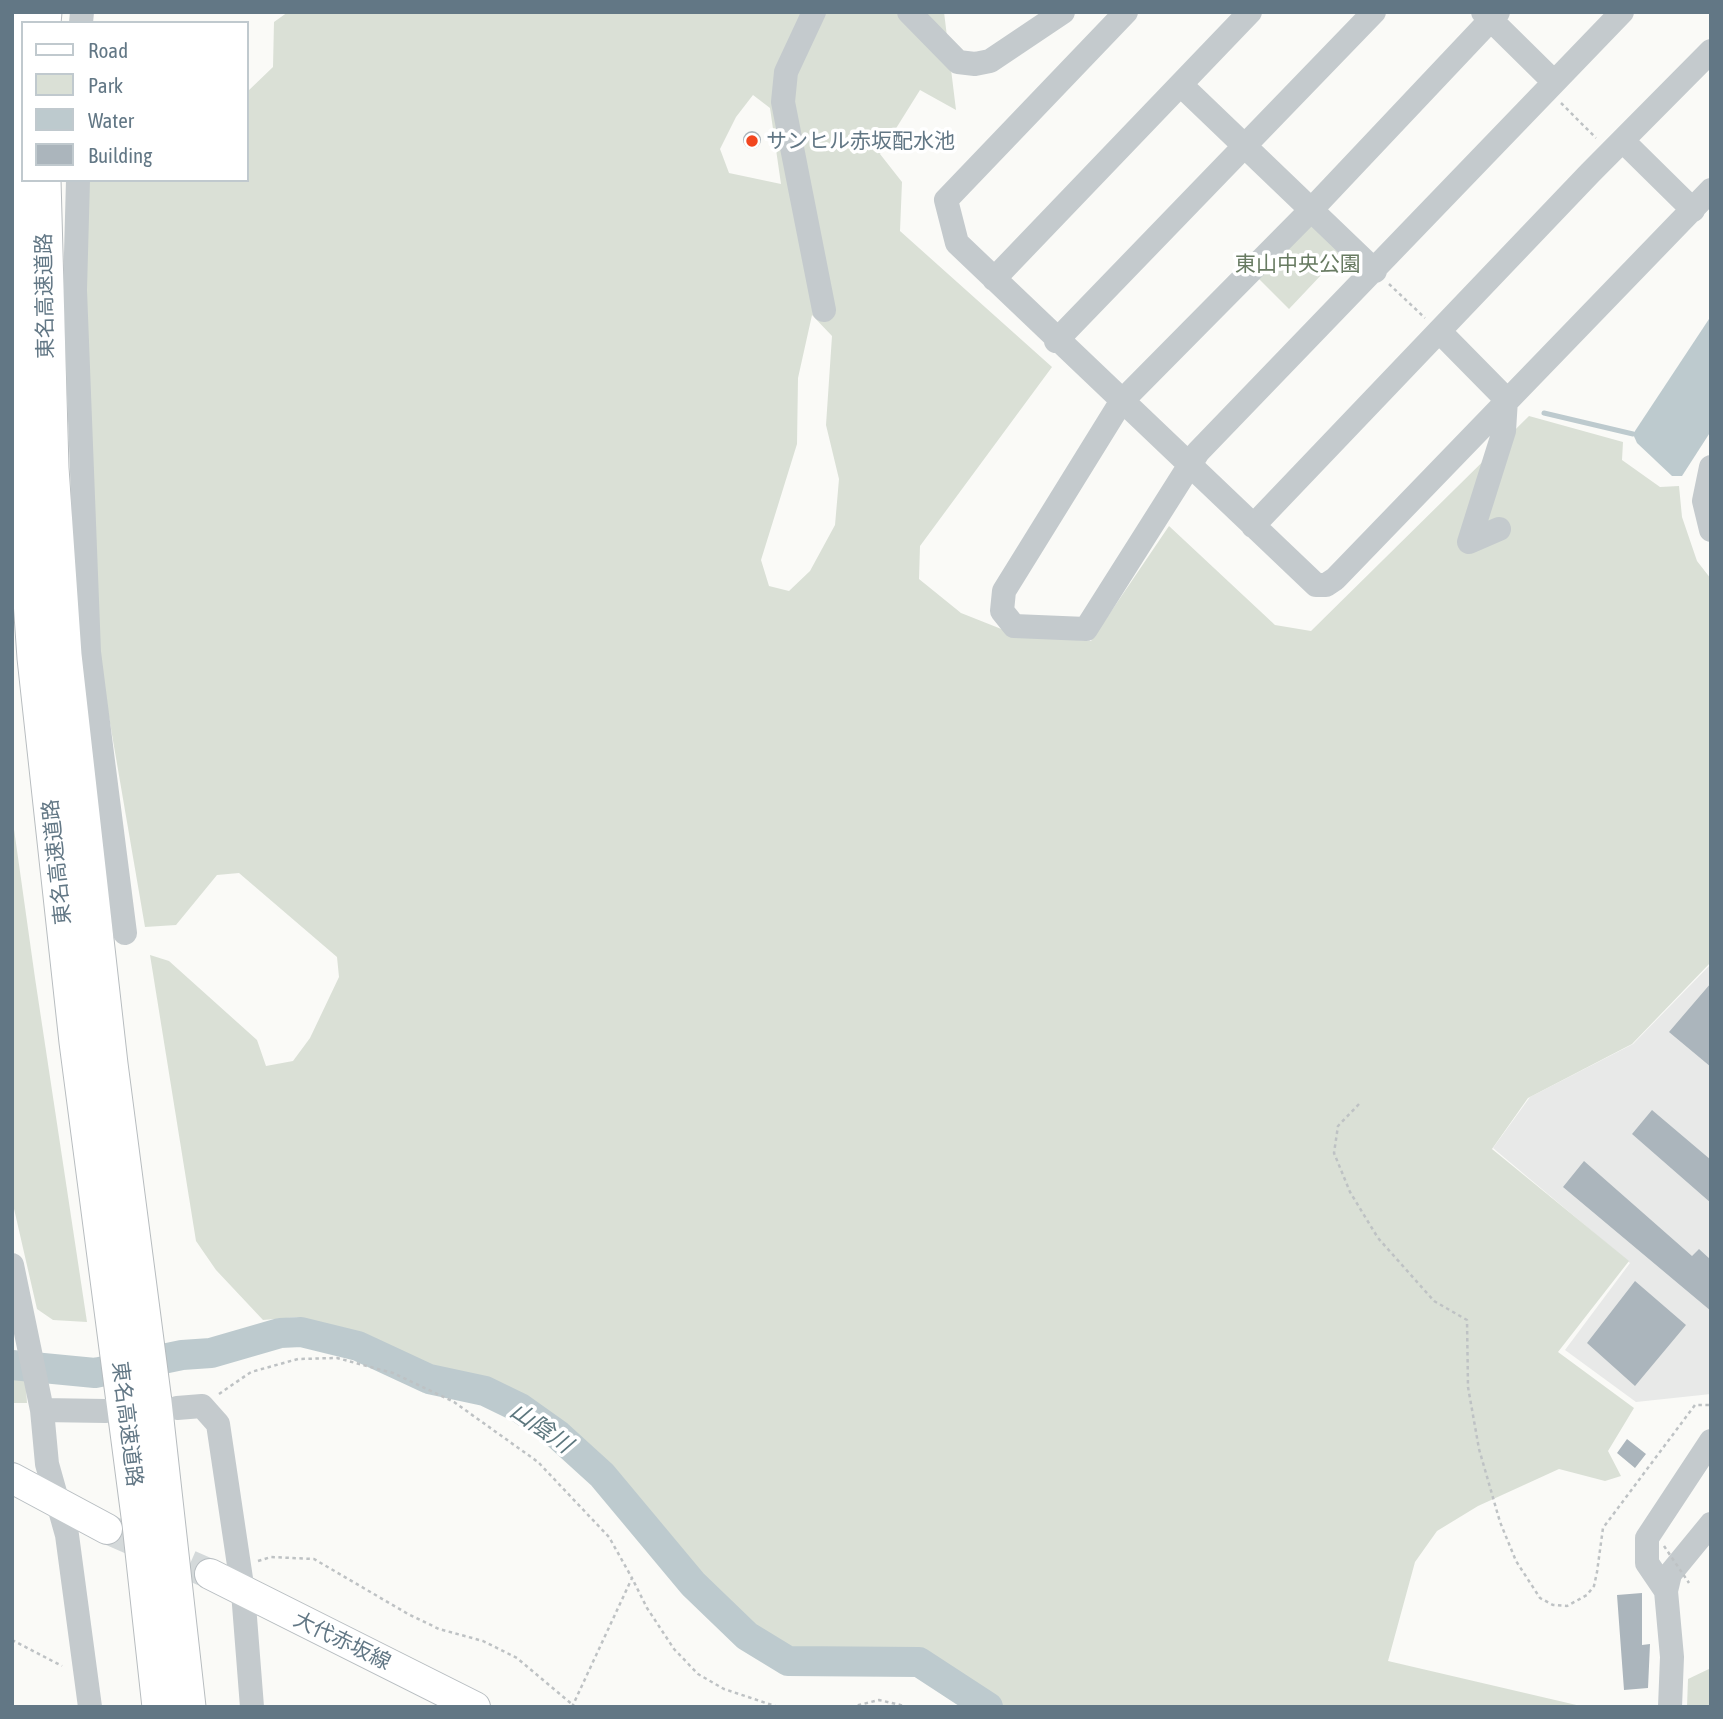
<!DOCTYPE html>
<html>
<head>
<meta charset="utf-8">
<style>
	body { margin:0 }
	#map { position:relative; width:1723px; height:1719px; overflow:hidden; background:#fafaf7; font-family:"Asap Condensed",sans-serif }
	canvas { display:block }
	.frame { position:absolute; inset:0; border:14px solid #627785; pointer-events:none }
	.legend { position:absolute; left:21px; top:21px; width:228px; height:161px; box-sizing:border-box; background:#fff; border:2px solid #c0c9ce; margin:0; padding:9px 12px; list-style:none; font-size:21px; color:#627785 }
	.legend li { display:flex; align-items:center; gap:14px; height:35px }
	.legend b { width:35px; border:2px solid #c0c9ce }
</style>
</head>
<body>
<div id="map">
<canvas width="1723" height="1719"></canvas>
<div class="frame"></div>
<ul class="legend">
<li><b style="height:9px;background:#fff"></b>Road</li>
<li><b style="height:19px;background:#dae0d6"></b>Park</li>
<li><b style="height:19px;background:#bdcace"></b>Water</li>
<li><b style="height:19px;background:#abb5bc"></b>Building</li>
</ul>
</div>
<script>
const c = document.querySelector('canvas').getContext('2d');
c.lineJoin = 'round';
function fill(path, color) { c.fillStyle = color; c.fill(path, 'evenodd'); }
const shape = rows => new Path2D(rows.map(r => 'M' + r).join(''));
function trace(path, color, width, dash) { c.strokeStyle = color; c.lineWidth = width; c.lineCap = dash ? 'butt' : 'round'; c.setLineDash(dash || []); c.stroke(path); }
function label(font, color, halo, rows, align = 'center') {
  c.font = font + ' "Asap Condensed","Noto Sans JP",sans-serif'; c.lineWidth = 7; c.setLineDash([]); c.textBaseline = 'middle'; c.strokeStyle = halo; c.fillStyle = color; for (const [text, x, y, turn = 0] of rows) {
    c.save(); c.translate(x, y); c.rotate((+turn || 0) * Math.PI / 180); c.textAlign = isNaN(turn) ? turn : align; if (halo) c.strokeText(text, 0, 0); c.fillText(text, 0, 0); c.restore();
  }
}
fill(shape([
	[1711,964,1711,1394,1636,1402,1565,1350,1630,1263,1493,1148,1530,1097,1633,1044]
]), '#e8e9e8');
fill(shape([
	[288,12,944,12,956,110,920,90,880,154,902,182,900,231,1052,367,920,546,919,579,961,613,1019,636,1091,641,1169,526,1275,625,1311,631,1529,416,1623,442,1622,460,1660,487,1679,486,1682,517,1697,561,1711,579,1711,962,1632,1044,1528,1098,1492,1149,1629,1261,1558,1352,1634,1408,1608,1451,1621,1476,1605,1481,1559,1469,1478,1506,1437,1531,1415,1562,1388,1661,1585,1707,999,1707,902,1652,785,1653,741,1620,695,1574,612,1471,555,1418,492,1382,434,1369,371,1348,298,1317,263,1320,216,1270,196,1241,150,955,169,961,257,1040,266,1066,293,1061,310,1038,339,977,337,957,239,873,217,875,176,925,145,927,98,653,83,180,247,180,247,92,273,67,274,22],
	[753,95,770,108,781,184,729,173,720,149,736,117],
	[812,315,832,336,826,425,839,479,835,525,810,571,789,591,769,586,761,560,797,444,798,378],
	[1310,224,1341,254,1289,309,1255,275],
	[12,815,35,978,87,1322,53,1320,37,1309,12,1200],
	[12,1369,25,1372,27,1403,12,1403],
	[1711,1668,1711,1707,1687,1707,1688,1679]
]), '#dae0d6');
fill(shape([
	[1711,316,1711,431,1682,476,1672,476,1637,443,1633,434]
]), '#bdcace');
trace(shape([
	[1544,413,1633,434]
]), '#bdcace', 5);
trace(shape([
	[12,1365,95,1373,182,1355,211,1353,280,1333,301,1332,358,1346,429,1379,485,1391,520,1408,558,1435,602,1475,693,1584,747,1636,788,1661,919,1662,988,1707]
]), '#bdcace', 30);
fill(shape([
	'743 140a9 9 0 1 1 18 0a9 9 0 1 1-18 0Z',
	[1711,983,1711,1067,1669,1032],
	[1652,1110,1711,1160,1711,1203,1632,1134],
	[1584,1161,1692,1256,1699,1249,1711,1260,1711,1311,1563,1187],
	[1635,1281,1686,1325,1635,1386,1587,1343],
	[1627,1439,1646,1454,1635,1468,1617,1453],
	[1642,1593,1642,1645,1650,1644,1648,1688,1624,1690,1617,1595]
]), '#abb5bc');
trace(shape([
	[107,1529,210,1574]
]), '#d4d9da', 30, [30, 15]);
const major = shape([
	[12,1478,107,1529],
	[210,1574,475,1707]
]);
const highway = shape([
	[15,12,14,292,22,471,35,658,77,1042,140,1524,160,1707],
	[43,23,44,12],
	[43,180,51,468,64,655,110,1064,154,1402,188,1707]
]);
trace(major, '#b7bdc1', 32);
trace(highway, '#b7bcbf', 37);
trace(shape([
	[1561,103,1596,138],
	[1389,284,1425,318],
	[1359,1104,1338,1126,1334,1153,1350,1192,1378,1238,1434,1301,1467,1320,1468,1387,1479,1449,1500,1522,1516,1561,1540,1598,1553,1605,1567,1606,1587,1595,1594,1586,1597,1572,1603,1528,1695,1405,1711,1405],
	[219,1394,251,1372,298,1359,337,1358,393,1373,454,1402,538,1462,609,1537,632,1578],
	[258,1561,271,1557,314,1559,408,1614,439,1629,483,1641,517,1658,573,1705],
	[12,1640,62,1666],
	[572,1707,632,1578,647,1608,674,1649,698,1674,724,1689,778,1707],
	[851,1707,879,1700,909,1707]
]), '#bec2c4', 2.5, [3.5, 3.5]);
trace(shape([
	[814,12,786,72,783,102,824,310],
	[909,12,958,62,975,64,990,61,1063,12],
	[1126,12,946,200,957,243,1316,585,1326,585,1335,579,1711,190],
	[1483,12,1554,82],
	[1498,12,1311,210,1121,402,1004,591,1002,611,1014,626,1086,629,1198,452,1622,12],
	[81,23,82,12],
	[1181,85,1375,271],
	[1623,141,1693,210],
	[78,180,75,290,89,652,125,933],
	[994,279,1250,12],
	[1440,332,1506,399,1504,431,1469,542,1499,529],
	[1056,341,1374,12],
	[1711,467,1704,501,1711,530],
	[1253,526,1590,173,1711,51],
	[12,1265,42,1410,47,1464,67,1535,90,1707],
	[177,1408,202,1406,218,1424,243,1592,252,1707],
	[42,1410,106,1411],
	[1666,1591,1647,1563,1647,1538,1711,1441],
	[1670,1707,1672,1657,1666,1591,1670,1574,1711,1524]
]), '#c4cacd', 24);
trace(major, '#fff', 30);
trace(highway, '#fff', 35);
trace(shape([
	[1664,1546,1689,1583]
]), '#bec2c4', 2.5, [3.5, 3.5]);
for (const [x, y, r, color] of [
	[752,141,7,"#f2461f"]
]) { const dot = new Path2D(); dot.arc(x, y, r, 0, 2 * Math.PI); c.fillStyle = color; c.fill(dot); trace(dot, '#fff', 2.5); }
label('21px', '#627785', '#fff', [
	["サンヒル赤坂配水池",766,141]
], 'left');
label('21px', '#687b62', '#fff', [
	["東山中央公園",1298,264]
]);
label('21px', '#627785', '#fff', [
	["東名高速道路",45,296,-91],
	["東名高速道路",57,862,-96],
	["東名高速道路",127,1424,83],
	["大代赤坂線",342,1641,26]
]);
label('italic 23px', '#5d777e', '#fff', [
	["山陰川",541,1428,35]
]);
</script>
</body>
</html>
